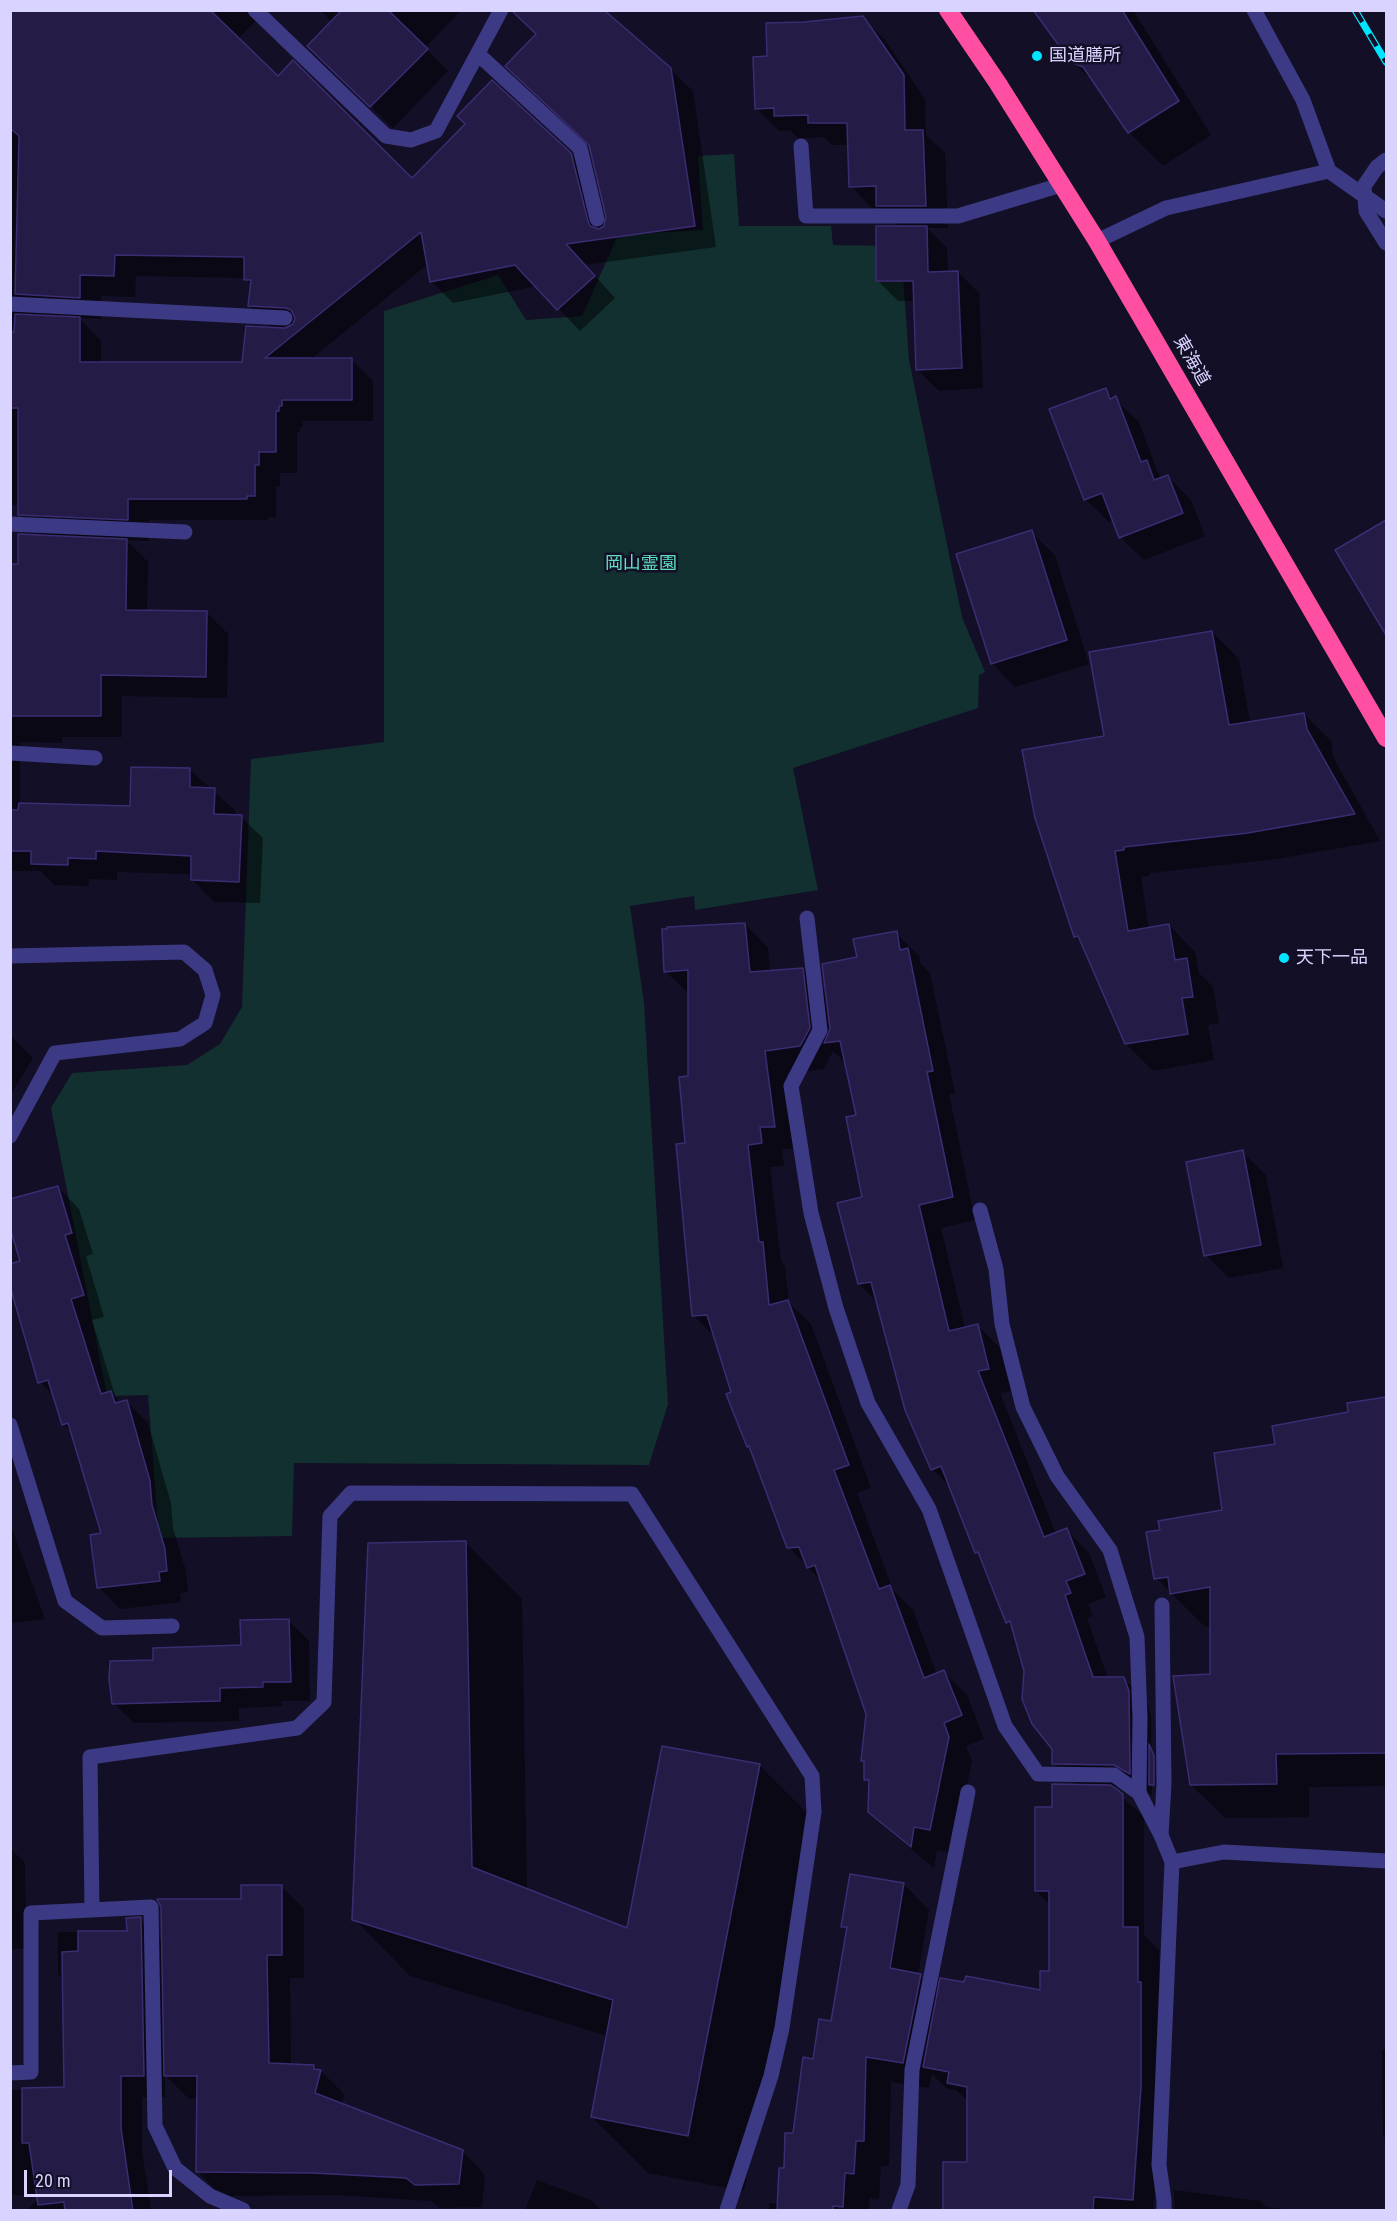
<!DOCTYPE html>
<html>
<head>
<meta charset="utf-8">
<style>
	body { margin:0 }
	#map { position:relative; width:1397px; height:2221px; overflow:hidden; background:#130f26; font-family:"Roboto Condensed",sans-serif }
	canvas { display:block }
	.frame { position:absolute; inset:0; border:12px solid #d9d4ff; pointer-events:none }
	.scale { position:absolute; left:24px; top:2170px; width:148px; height:27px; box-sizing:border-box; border:3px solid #d9d4ff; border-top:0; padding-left:8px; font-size:18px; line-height:21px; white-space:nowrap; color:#d9d4ff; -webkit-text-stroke:4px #130f26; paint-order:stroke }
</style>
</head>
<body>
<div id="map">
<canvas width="1397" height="2221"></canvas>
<div class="frame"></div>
<div class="scale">20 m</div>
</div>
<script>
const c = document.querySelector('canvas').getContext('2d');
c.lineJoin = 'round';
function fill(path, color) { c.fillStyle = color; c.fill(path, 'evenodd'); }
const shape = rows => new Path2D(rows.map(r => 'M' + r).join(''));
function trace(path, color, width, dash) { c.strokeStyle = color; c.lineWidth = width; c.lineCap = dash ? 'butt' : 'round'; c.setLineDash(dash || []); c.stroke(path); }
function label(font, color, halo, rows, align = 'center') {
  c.font = font + ' "Roboto Condensed","Noto Sans JP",sans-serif'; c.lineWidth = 5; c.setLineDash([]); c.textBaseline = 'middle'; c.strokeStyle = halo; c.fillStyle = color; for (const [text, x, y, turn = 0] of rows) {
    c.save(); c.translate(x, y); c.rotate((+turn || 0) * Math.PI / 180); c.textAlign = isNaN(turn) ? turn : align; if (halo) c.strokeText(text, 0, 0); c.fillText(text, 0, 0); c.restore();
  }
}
fill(shape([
	[734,154,739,226,831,226,833,245,901,246,909,360,962,617,985,672,979,675,978,708,793,768,818,890,695,910,694,896,630,906,644,1003,668,1404,649,1465,294,1463,292,1536,159,1538,148,1395,107,1396,51,1108,72,1073,187,1065,220,1044,242,1007,251,759,384,742,384,311,498,275,526,320,582,316,618,235,703,230,698,156]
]), '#12302f');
fill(shape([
	[10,10,266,10,238,39,278,78,412,181,570,154,592,176,605,228,670,69,693,91,716,247,585,265,615,298,580,331,537,286,453,303,431,281,428,264,311,359,351,359,373,381,373,421,303,421,303,427,300,427,300,432,297,432,297,473,280,473,280,486,276,486,276,517,268,517,268,520,149,520,149,541,126,540,148,562,147,612,206,612,228,634,227,698,122,696,122,737,62,737,62,743,20,742,20,805,132,808,189,769,236,811,236,817,241,817,263,838,260,903,214,902,193,880,193,874,117,872,117,880,89,879,89,886,54,885,41,871,10,871,10,565,20,565,42,537,20,514,20,505,10,505],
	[136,276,245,278,252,285,250,306,272,329,244,363,101,363,101,341,79,318,101,319,101,296,135,297],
	[320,10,461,10,425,48,448,71,393,128,331,68,333,23],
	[1045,10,1133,10,1211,135,1163,166,1129,132,1100,89,1072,61],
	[862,18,885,40,925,99,926,135,945,153,948,228,927,228,947,248,948,273,958,272,979,293,983,388,939,391,918,370,915,301,898,301,877,280,899,227,880,208,873,209,851,186,849,145,832,145,824,137,798,138,790,130,779,131,756,108,769,58,804,23],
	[1105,390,1139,422,1158,473,1164,479,1168,477,1191,500,1205,536,1144,560,1120,537,1114,520,1109,522,1085,499],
	[1386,522,1386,633,1337,551],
	[1031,532,1055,555,1089,664,1015,687,992,663],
	[1212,632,1239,659,1250,723,1304,714,1331,741,1333,757,1380,841,1276,859,1150,873,1150,876,1141,877,1149,929,1169,925,1195,952,1199,973,1213,987,1219,1023,1208,1025,1214,1060,1153,1071,1126,1044,1084,945,1075,936,1106,737],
	[745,924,768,948,770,972,802,969,827,994,859,958,896,933,919,956,920,963,930,973,955,1093,949,1094,975,1220,941,1228,965,1328,977,1325,1000,1348,1011,1391,1000,1393,1056,1534,1067,1530,1089,1553,1106,1597,1088,1604,1093,1616,1087,1618,1108,1679,1123,1678,1146,1701,1151,1715,1152,1795,1138,1787,1111,1787,1144,1817,1144,1935,1159,1950,1162,2109,1153,2210,945,2210,969,2164,969,2102,956,2090,946,2088,932,2074,929,2088,891,2082,889,2166,881,2166,879,2199,870,2198,869,2210,769,2210,769,2203,779,2204,785,2169,814,2060,833,2023,848,1931,843,1926,904,1884,929,1910,918,1975,939,1994,1042,1992,1050,1972,1050,1905,1036,1891,1054,1809,1076,1786,1054,1764,1054,1749,1026,1671,1014,1629,1007,1622,982,1558,976,1552,951,1488,932,1469,878,1303,859,1284,864,1199,858,1117,847,1064,833,1051,824,1069,787,1074,798,1149,782,1149,784,1166,770,1167,781,1261,785,1266,789,1303,811,1324,871,1488,857,1493,893,1590,913,1610,937,1675,944,1672,967,1695,984,1739,966,1746,972,1761,953,1853,937,1850,934,1868,893,1834,870,1811,871,1784,866,1779,866,1764,862,1761,867,1714,822,1582,789,1547,753,1451,748,1446,716,1338,694,1316,686,1144,690,1078,690,995,666,972],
	[10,1035,33,1058,10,1096],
	[1242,1152,1266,1175,1283,1268,1229,1278,1206,1255],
	[58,1187,79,1209,93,1254,86,1256,104,1317,92,1320,116,1398,121,1403,127,1402,148,1423,171,1503,173,1528,186,1571,188,1592,180,1593,181,1602,120,1609,99,1587,103,1535,73,1433,63,1424,55,1397,40,1382,22,1262],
	[1386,1398,1386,1786,1309,1787,1309,1817,1225,1818,1191,1785,1211,1676,1211,1626,1205,1627,1156,1578,1162,1531,1224,1511,1277,1445,1350,1414,1349,1405],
	[10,1523,45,1619,10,1623],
	[466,1543,522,1599,527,1890,628,1930,759,1765,815,1821,744,2191,648,2173,592,2117,608,2036,410,1976,354,1919],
	[289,1621,309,1641,310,1701,282,1701,282,1706,239,1708,239,1721,134,1723,113,1703,108,1662,155,1661,243,1646],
	[10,1848,25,1863,26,1949,10,1949],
	[281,1886,304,1909,304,1978,290,1978,291,2065,314,2066,321,2071,344,2094,341,2105,462,2151,485,2175,482,2207,440,2208,431,2201,337,2195,222,2196,198,2172,199,2099,189,2099,165,2075,165,2097,142,2097,142,2150,151,2210,26,2210,43,2195,10,2195,10,2090,66,2089,64,1979,58,1974,58,1932,129,1932,141,1919,163,1941,243,1901],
	[1382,2050,1386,2050,1386,2139,1383,2135],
	[537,2180,591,2200,601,2210,525,2210],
	[1174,2190,1260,2201,1266,2207,1293,2210,1175,2210]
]), '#0007');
const building = shape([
	[10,10,210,10,278,76,293,60,412,178,465,124,457,116,492,80,571,153,588,221,590,226,599,229,604,226,606,217,589,145,505,66,536,34,511,10,604,10,671,68,695,226,566,244,595,276,557,310,515,265,430,282,421,232,265,358,352,358,352,400,282,400,282,406,279,406,279,411,276,411,276,452,259,452,259,465,255,465,255,496,247,496,247,499,128,499,128,520,18,515,18,408,10,408,10,332,14,332,15,314,80,317,80,362,242,362,246,326,285,328,293,324,295,318,291,310,286,308,248,306,251,280,244,280,244,257,115,255,114,276,80,275,80,298,15,294,19,136,10,128,10,10],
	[342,10,388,10,428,49,370,107,307,46,342,10],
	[1033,10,1122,10,1179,101,1128,133,1083,67,1071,62,1033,10],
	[863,16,904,75,905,130,923,130,926,206,876,206,876,186,849,187,847,123,808,123,808,115,774,116,774,108,755,109,753,57,767,56,766,23,804,22,863,16],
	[876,226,927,226,928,272,958,271,962,368,916,370,913,281,876,281,876,226],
	[1106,388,1110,399,1116,396,1141,462,1147,460,1154,480,1168,475,1183,513,1119,538,1102,493,1084,500,1049,409,1106,388],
	[1386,520,1386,635,1335,550,1386,520],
	[1032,530,1067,640,991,664,956,554,1032,530],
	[18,534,127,539,126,610,207,611,206,677,101,675,101,716,10,716,10,564,18,564,18,534],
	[1212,631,1229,725,1304,713,1307,729,1355,814,1248,833,1124,847,1124,850,1115,851,1128,931,1169,924,1175,960,1187,958,1193,997,1182,998,1188,1034,1125,1044,1078,936,1074,937,1035,818,1022,750,1104,736,1089,652,1212,631],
	[131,767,190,768,190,787,215,788,214,814,242,815,239,882,191,880,191,856,96,851,96,859,68,858,68,865,31,864,31,851,10,851,10,810,18,810,19,803,130,806,131,767],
	[745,923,750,972,803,968,810,1028,800,1046,765,1051,775,1127,760,1127,762,1143,748,1145,759,1242,763,1242,769,1305,788,1300,849,1465,834,1470,879,1589,890,1585,924,1678,944,1670,962,1715,944,1723,949,1737,930,1830,914,1827,911,1847,868,1812,869,1780,864,1780,864,1761,861,1761,866,1714,815,1565,807,1568,799,1547,787,1548,749,1446,747,1447,726,1394,731,1392,707,1315,692,1316,676,1144,685,1143,679,1077,688,1076,688,970,664,972,662,929,667,929,667,927,745,923],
	[897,931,900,950,908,948,933,1071,927,1072,953,1197,919,1205,949,1331,978,1324,989,1369,978,1371,1044,1537,1067,1528,1085,1574,1066,1581,1071,1593,1065,1595,1093,1677,1124,1677,1129,1691,1130,1774,1114,1765,1052,1764,1052,1749,1032,1724,1022,1699,1024,1671,1010,1621,1006,1623,978,1552,975,1553,941,1466,931,1470,905,1410,871,1282,858,1284,837,1203,862,1197,846,1117,856,1115,840,1041,824,1043,830,1029,822,964,857,957,853,939,897,931],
	[1243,1150,1261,1245,1204,1256,1186,1162,1243,1150],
	[58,1186,72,1233,65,1235,84,1295,71,1299,101,1394,111,1391,115,1403,127,1400,150,1481,152,1505,165,1549,167,1571,159,1572,160,1581,97,1588,90,1535,101,1533,68,1423,62,1425,48,1380,38,1383,10,1286,10,1264,20,1261,10,1228,10,1199,58,1186],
	[1386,1397,1386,1753,1276,1754,1277,1784,1190,1785,1173,1676,1210,1674,1210,1587,1170,1594,1168,1577,1154,1579,1146,1532,1160,1530,1158,1521,1222,1510,1214,1453,1275,1444,1272,1426,1348,1412,1347,1403,1386,1397],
	[466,1541,472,1867,627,1928,662,1746,760,1764,688,2136,591,2117,613,2000,352,1920,368,1543,466,1541],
	[289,1619,291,1682,263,1682,263,1687,220,1688,220,1701,112,1704,109,1679,110,1661,153,1660,153,1648,241,1645,240,1620,289,1619],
	[1149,1744,1154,1756,1154,1785,1149,1785,1149,1744],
	[1052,1784,1111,1785,1123,1794,1123,1927,1138,1927,1138,1982,1141,1982,1141,2087,1133,2200,1094,2197,1093,2211,943,2211,943,2162,967,2162,967,2087,947,2083,949,2072,923,2067,940,1978,964,1982,966,1976,1040,1990,1040,1971,1049,1971,1049,1891,1035,1891,1035,1807,1052,1807,1052,1784],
	[850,1874,904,1883,890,1968,921,1974,903,2063,866,2057,864,2141,856,2141,854,2174,845,2173,843,2207,833,2206,833,2211,777,2211,779,2168,784,2168,785,2133,793,2133,803,2057,813,2059,819,2019,831,2021,847,1927,841,1927,850,1874],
	[241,1885,282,1885,282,1955,267,1955,269,2063,314,2065,314,2069,321,2070,315,2093,463,2150,459,2184,415,2185,406,2178,313,2173,196,2172,197,2076,164,2076,161,1907,157,1899,241,1899,241,1885],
	[141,1917,144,2076,121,2076,121,2128,133,2211,65,2211,64,2202,38,2205,29,2143,22,2143,22,2088,64,2087,62,1952,78,1951,78,1931,127,1931,126,1918,141,1917]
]);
fill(building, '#241b47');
trace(building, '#3b2d73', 1.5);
trace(shape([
	[255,10,386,136,411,140,436,131,501,10],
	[1254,10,1303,100,1329,171,1386,211],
	[478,54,580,148,597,219],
	[801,146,806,216,958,216,1061,185],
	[10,304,285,318],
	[10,524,185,532],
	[980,1210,996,1269,1002,1324,1023,1407,1057,1476,1110,1550,1137,1637,1140,1718,1139,1793],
	[1161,1835,1164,1784,1162,1605],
	[1172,1862,1224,1852,1386,1861]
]), '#3d3a85', 15);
trace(shape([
	[1097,241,1166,208,1329,171],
	[10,753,95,758],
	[807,918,820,1030,791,1086,811,1213,836,1308,868,1403,929,1509,1005,1726,1038,1774,1114,1775,1139,1793,1161,1835,1172,1862,1159,2165,1164,2200,1164,2210],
	[10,956,184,952,205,970,213,995,205,1023,180,1039,55,1053,10,1136],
	[10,1425,65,1601,102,1628,172,1626],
	[92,1910,90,1757,297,1728,324,1702,330,1516,351,1493,632,1494,812,1776,814,1812,782,2028,771,2076,727,2210],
	[10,2073,31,2072,31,1913,151,1907,155,2126,175,2168,210,2196,243,2210],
	[899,2210,908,2185,912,2070,968,1792]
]), '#3d3a85', 15);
trace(shape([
	[948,10,997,82,1097,241,1386,738]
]), '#ff4fa3', 18);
const rail = shape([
	[1355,10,1386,62]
]);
trace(rail, '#00e5ff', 7);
trace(rail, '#130f26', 4.5, [14]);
trace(shape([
	[1386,160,1377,167,1364,186,1366,211,1386,243]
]), '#3d3a85', 15);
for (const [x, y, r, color] of [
	[1037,56,6,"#00e5ff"],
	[1284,958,6,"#00e5ff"]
]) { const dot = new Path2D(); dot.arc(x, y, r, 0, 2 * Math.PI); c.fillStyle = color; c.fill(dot); trace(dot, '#130f26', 2); }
label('18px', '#d9d4ff', '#130f26', [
	["国道膳所",1049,56],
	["天下一品",1296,958]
], 'left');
label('18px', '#d9d4ff', '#130f26', [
	["東海道",1191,361,60]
]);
label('18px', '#5fe0c0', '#130f26', [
	["岡山霊園",641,564]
]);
</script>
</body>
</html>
